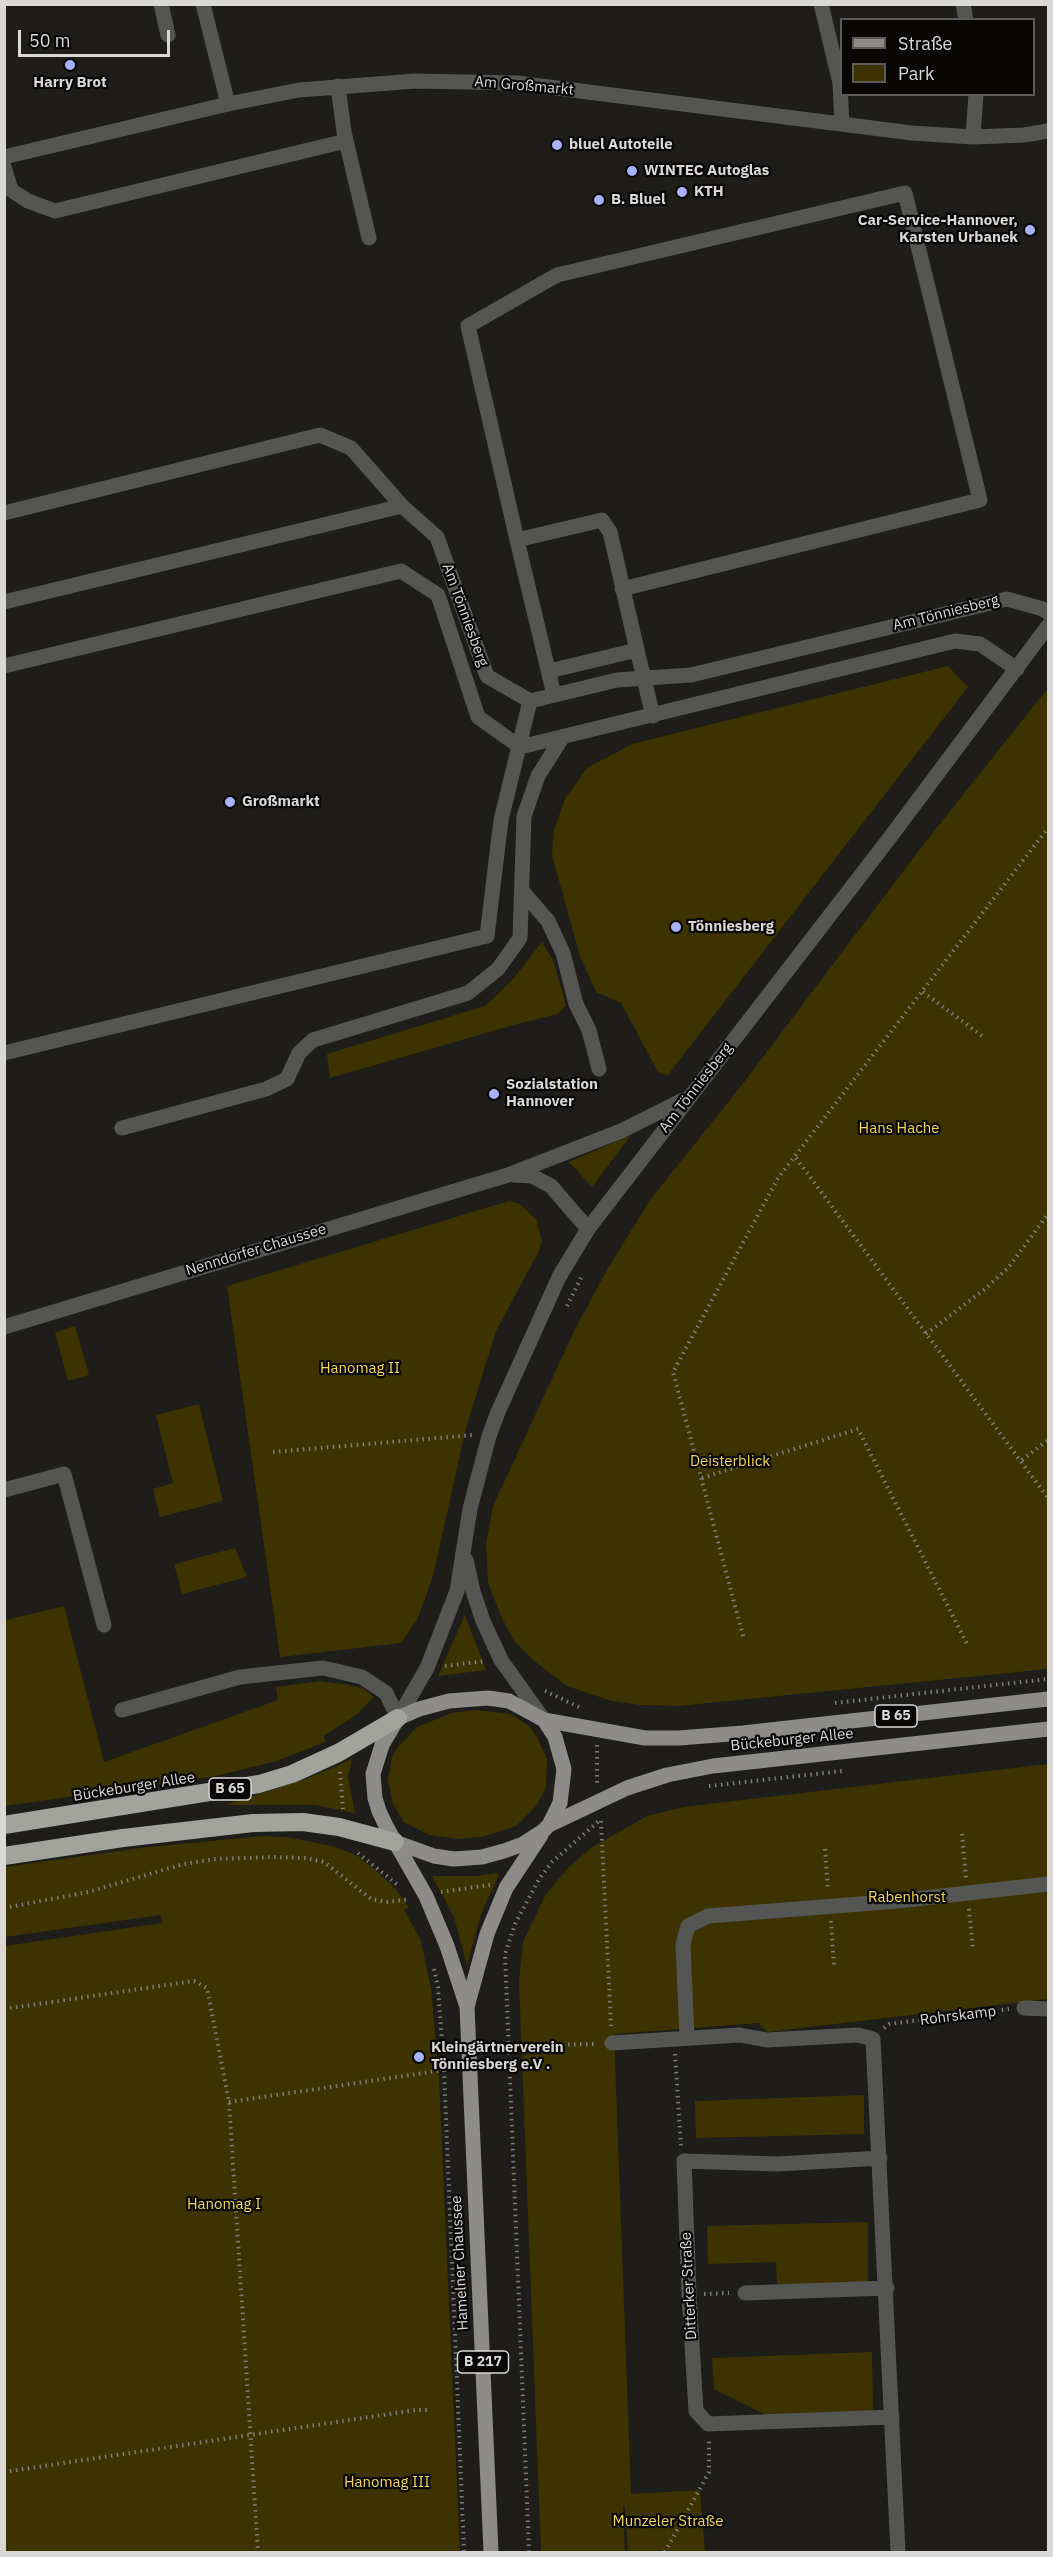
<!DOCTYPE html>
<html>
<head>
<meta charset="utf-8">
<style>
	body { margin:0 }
	#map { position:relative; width:1053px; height:2557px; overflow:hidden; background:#1e1d19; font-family:"IBM Plex Sans",sans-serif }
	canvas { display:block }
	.frame { position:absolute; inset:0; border:6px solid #d9d8d5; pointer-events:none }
	.legend { position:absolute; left:840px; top:18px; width:195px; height:78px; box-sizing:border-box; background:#080706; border:2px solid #5c5b59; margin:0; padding:8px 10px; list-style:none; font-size:18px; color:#d9d8d5 }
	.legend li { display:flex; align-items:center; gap:12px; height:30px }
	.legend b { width:30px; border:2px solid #5c5b59 }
	.scale { position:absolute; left:18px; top:30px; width:152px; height:27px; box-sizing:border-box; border:3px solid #d9d8d5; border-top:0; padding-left:8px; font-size:18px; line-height:21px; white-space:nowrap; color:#d9d8d5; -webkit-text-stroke:4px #080706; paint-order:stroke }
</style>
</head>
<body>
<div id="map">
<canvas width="1053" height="2557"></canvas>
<div class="frame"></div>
<ul class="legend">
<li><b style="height:8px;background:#8d8c88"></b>Straße</li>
<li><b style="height:16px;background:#3d3301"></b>Park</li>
</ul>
<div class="scale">50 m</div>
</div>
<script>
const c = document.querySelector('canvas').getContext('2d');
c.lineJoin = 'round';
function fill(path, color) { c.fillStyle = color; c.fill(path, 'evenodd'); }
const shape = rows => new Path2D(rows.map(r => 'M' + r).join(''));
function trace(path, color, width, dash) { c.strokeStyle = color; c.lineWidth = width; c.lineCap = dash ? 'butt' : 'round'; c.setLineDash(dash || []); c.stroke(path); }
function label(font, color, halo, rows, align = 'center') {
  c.font = font + ' "IBM Plex Sans",sans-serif'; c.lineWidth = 4.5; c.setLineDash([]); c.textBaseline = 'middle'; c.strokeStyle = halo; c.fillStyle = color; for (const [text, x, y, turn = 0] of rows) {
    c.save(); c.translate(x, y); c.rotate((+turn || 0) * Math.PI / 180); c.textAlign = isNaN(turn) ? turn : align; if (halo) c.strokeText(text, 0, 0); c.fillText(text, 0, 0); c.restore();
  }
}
fill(shape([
	[948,666,968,687,667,1076,658,1072,621,1003,596,992,580,956,552,855,554,830,565,799,587,768,632,744],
	[1048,688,1048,1669,678,1706,640,1705,612,1701,567,1686,533,1660,515,1642,502,1618,488,1583,486,1544,493,1506,575,1329,608,1268,650,1200,738,1090,923,845],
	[542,942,553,960,566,1005,558,1014,517,1024,330,1078,327,1054,485,1006,513,979],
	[631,1135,592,1187,569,1162],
	[509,1201,520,1204,536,1219,542,1241,539,1251,496,1331,466,1428,433,1576,418,1618,401,1643,280,1657,227,1286],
	[75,1326,89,1375,68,1381,55,1332],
	[199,1404,223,1501,160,1517,153,1489,173,1483,156,1415],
	[235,1548,247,1577,182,1594,174,1564],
	[64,1606,104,1762,278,1700,276,1687,320,1681,349,1685,364,1689,374,1697,356,1715,324,1736,325,1742,277,1761,216,1776,5,1806,5,1620],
	[465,1615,486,1670,438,1676],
	[475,1710,511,1714,529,1726,537,1737,547,1759,546,1787,537,1805,516,1826,482,1837,458,1839,429,1835,404,1822,393,1804,388,1780,392,1757,397,1748,417,1727,452,1713],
	[352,1759,348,1777,355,1813,315,1805,225,1805,311,1777],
	[1048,1764,1048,1999,767,2032,759,2023,614,2034,631,2494,700,2490,705,2552,628,2552,625,2506,623,2506,625,2552,541,2552,519,1981,523,1942,546,1894,567,1869,592,1847,647,1816,683,1807],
	[263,1836,287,1837,336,1847,360,1857,395,1888,409,1907,404,1910,421,1941,431,1989,439,2079,460,2552,5,2552,5,1946,162,1923,161,1915,5,1937,5,1867,148,1847],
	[496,1873,499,1875,481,1914,467,1966,454,1917,432,1876,476,1876],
	[864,2095,864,2134,696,2138,695,2101],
	[868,2222,868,2285,777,2285,776,2262,708,2264,707,2226],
	[872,2352,873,2412,766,2415,714,2389,712,2358]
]), '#3d3301');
trace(shape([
	[923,992,985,1038],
	[796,1158,1048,1498],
	[567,1306,582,1276],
	[926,1334,985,1289,1008,1268,1048,1214],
	[273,1452,473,1435],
	[1022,1460,1048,1440],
	[702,1478,858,1429,967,1644],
	[743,1636,673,1372,778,1178,1048,828],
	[445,1666,486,1661],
	[545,1691,579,1707],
	[835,1703,1048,1679],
	[597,1745,597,1783],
	[340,1772,343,1809],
	[709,1786,842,1771],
	[601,1821,611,2026],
	[962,1834,966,1878],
	[825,1849,828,1890],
	[358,1853,399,1886],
	[441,1892,490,1885],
	[4,1908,88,1892,184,1864,216,1859,276,1857,306,1858,324,1862,371,1899,386,1902,410,1899],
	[969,1909,973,1950],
	[831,1921,834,1966],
	[434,1969,438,1987,444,2070,464,2552],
	[4,2009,194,1981,207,1988,229,2102,258,2552],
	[884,2028,889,2024,1009,2009],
	[508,2046,595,2044],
	[675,2054,681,2146],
	[229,2102,444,2070],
	[704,2294,729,2293],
	[4,2472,416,2410,431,2410],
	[529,2552,505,1954,515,1924,539,1879,552,1862,600,1820],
	[665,2552,709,2472,709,2438]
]), '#7f7e7a', 4, [1.5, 4.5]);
trace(shape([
	[161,4,168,35],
	[203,4,228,104],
	[821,4,840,83,842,124],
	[963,4,966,20],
	[338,86,344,132,369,238],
	[973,137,976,94],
	[4,157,228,104,299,90,415,81,517,83,912,133,973,137,1024,135,1048,131],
	[4,167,11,190,28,201,55,211,346,141],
	[4,513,320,435,351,448,402,506],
	[517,540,468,326,557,275,905,193,980,500,622,589],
	[4,602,402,506,437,537,487,676,530,701,617,680,691,675,1007,599,1043,609,1048,613],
	[637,650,653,716],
	[4,666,401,571,438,595,478,717,520,747,955,641,980,644,1017,669],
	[549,671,637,650,610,532,602,520,517,540,554,695],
	[523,892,548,921,563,953,576,1004,589,1030,599,1069],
	[4,1053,487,936,501,820,530,701],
	[122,1128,266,1089,287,1079,299,1053,313,1040,468,993,498,969,520,938,524,816,538,776,562,738],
	[514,1175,532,1176,551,1186,588,1229],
	[4,1327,508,1175,621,1131,683,1100],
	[4,1490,64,1474,104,1625],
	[466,1560,473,1591,483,1621,501,1660,544,1720],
	[122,1710,240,1677,323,1668,362,1677,386,1693,398,1718],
	[398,1718,427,1668,457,1591,470,1509,489,1436,498,1412,559,1277,588,1229,888,840,1048,626],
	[1024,2008,1048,2009],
	[687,2038,683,1944,688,1926,708,1916,898,1901,1048,1884],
	[612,2043,740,2035,767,2040,858,2035,873,2039,898,2552],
	[880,2158,778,2164,684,2161,689,2294,696,2411,708,2424,892,2417],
	[745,2293,887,2288]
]), '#555553', 15);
trace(shape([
	[544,1720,645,1738,679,1738,743,1733,1048,1699],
	[549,1825,627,1788,667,1775,713,1766,1048,1729],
	[395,1842,434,1856,454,1859,482,1857,504,1851,523,1844,543,1831,549,1825,560,1803,564,1769,555,1737,544,1720,509,1701,488,1698,449,1701,419,1709,398,1718,382,1745,373,1774,375,1798,379,1811,386,1826,426,1896,447,1946,467,2007,491,2552],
	[467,2007,487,1934,506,1888,541,1835]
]), '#8d8c88', 15);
trace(shape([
	[4,1825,259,1784,292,1774,338,1753,398,1718],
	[4,1856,123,1838,253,1823,303,1822,339,1827,395,1842]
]), '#a3a39d', 18);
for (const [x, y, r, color] of [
	[70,65,6,"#a7b1fc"],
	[557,145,6,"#a7b1fc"],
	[632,171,6,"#a7b1fc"],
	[682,192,6,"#a7b1fc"],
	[599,200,6,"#a7b1fc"],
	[1030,230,6,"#a7b1fc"],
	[230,802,6,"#a7b1fc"],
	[676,927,6,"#a7b1fc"],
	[494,1094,6,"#a7b1fc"],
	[419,2057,6,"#a7b1fc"]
]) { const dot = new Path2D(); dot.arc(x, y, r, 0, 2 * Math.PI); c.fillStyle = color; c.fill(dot); trace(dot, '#080706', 2); }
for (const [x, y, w] of [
	[896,1716,42],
	[230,1789,42],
	[483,2362,51]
]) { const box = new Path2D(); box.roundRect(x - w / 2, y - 11, w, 22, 4.5); c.fillStyle = '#080706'; c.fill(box); trace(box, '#d9d8d5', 1.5); }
label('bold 14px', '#d9d8d5', null, [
	["B 65",896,1716],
	["B 65",230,1789],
	["B 217",483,2362]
]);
label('bold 15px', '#d9d8d5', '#080706', [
	["Harry Brot",70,83,"center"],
	["bluel Autoteile",569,145],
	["WINTEC Autoglas",644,171],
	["KTH",694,192],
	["B. Bluel",611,200],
	["Car-Service-Hannover,",1018,221,"right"],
	["Karsten Urbanek",1018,238,"right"],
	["Großmarkt",242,802],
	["Tönniesberg",688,927],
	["Sozialstation",506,1085],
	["Hannover",506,1102],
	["Kleingärtnerverein",431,2048],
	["Tönniesberg e.V .",431,2065]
], 'left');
label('15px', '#d9d8d5', '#080706', [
	["Am Großmarkt",524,86,5],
	["Am Tönniesberg",946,613,-14],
	["Am Tönniesberg",465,615,70],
	["Am Tönniesberg",696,1088,-52],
	["Nenndorfer Chaussee",256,1250,-17],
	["Bückeburger Allee",792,1740,-6],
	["Bückeburger Allee",134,1787,-9],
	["Rohrskamp",958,2016,-7],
	["Hamelner Chaussee",460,2263,-93],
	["Ditterker Straße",689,2286,-93]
]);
label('15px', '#f2d856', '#080706', [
	["Hans Hache",899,1129],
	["Hanomag II",360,1369],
	["Deisterblick",730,1462],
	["Rabenhorst",907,1898],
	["Hanomag I",224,2205],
	["Hanomag III",387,2483],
	["Munzeler Straße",668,2522]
]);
</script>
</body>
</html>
